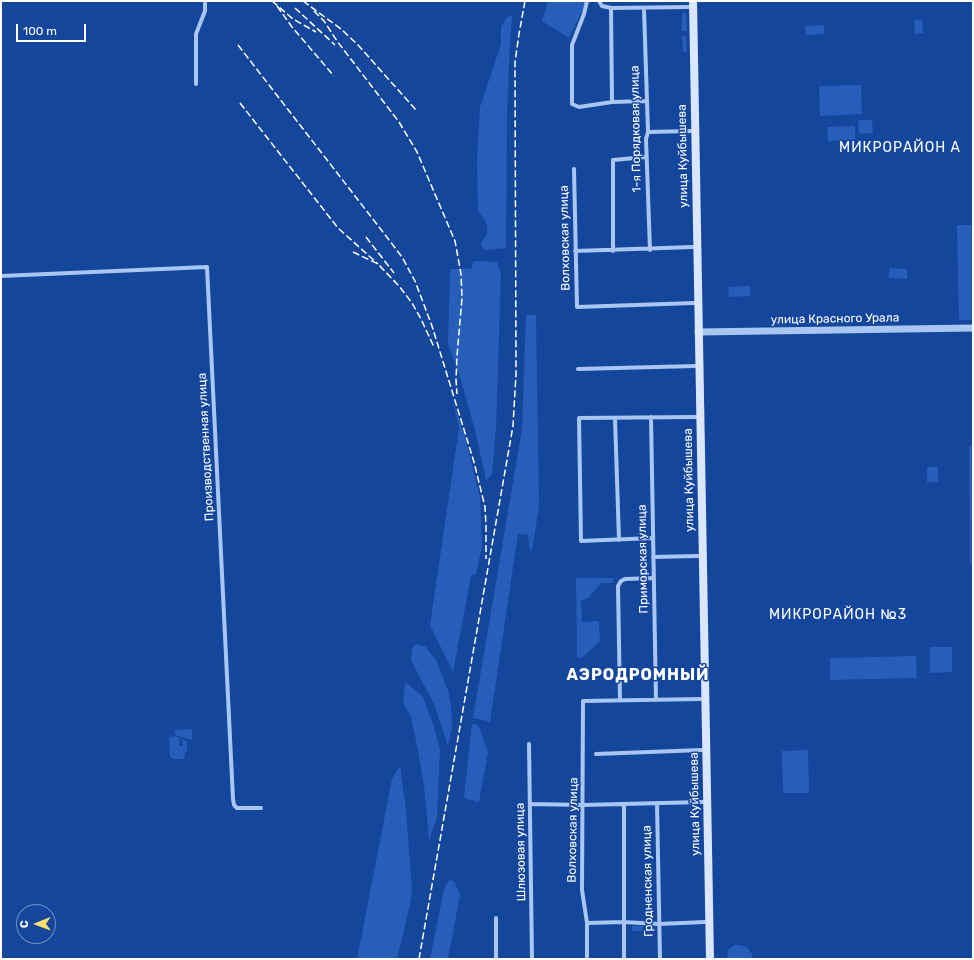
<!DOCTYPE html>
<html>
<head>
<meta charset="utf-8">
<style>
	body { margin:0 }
	#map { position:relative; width:974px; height:960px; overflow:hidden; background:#14469c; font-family:Rubik,sans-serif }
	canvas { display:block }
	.frame { position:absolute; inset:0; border:2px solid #fff; pointer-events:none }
	.north { position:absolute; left:16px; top:904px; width:40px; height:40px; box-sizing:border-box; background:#14469c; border:1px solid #7290c4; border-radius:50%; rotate:269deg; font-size:11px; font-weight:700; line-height:16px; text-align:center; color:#fff }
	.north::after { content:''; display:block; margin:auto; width:14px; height:18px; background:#ffdf6c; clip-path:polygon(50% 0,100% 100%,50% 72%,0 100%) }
	.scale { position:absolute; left:16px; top:24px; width:70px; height:18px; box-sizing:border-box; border:2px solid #fff; border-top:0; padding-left:5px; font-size:12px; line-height:14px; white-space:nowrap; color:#fff; -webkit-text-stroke:3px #14469c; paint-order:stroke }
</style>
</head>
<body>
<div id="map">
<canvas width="974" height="960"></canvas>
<div class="frame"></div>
<div class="north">С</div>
<div class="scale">100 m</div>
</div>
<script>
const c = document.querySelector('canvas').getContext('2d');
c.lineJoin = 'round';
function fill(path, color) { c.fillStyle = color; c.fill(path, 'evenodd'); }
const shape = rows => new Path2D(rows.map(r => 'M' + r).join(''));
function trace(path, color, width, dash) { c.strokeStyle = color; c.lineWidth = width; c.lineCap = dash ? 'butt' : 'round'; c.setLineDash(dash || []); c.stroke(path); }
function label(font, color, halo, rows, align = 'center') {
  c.font = font + ' Rubik,sans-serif'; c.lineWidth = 3; c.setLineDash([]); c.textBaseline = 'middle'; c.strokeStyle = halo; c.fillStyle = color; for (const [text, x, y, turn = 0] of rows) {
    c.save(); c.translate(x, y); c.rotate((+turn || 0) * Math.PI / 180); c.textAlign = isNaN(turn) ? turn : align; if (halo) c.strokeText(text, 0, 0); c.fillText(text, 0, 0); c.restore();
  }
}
fill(shape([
	[548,1,587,1,569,38,542,21],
	[683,11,686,14,687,31,682,31,682,15,683,15],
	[512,16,510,44,507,114,506,248,484,250,481,244,487,234,487,226,485,220,478,211,477,160,480,107,501,44,501,27,507,17],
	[914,20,922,20,923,33,915,34],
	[824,25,824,34,806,35,805,26],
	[682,36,686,36,687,52,683,52],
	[861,85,862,114,820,116,819,86],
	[858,120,872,120,873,133,859,134],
	[855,126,855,140,828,141,827,127],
	[957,225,973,225,973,320,959,320],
	[474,261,497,262,501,273,496,428,492,475,486,480,476,434,460,377,448,344,450,269,471,269],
	[890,268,907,269,907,279,889,278,888,277],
	[750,286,750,296,729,297,728,287],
	[526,315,536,315,539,506,532,551,530,550,528,535,518,534,490,722,473,718,522,429],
	[453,402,464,433,480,497,482,546,476,574,471,576,453,672,430,625,459,428],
	[969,446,973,446,973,565,970,565],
	[927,467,938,467,938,482,927,482],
	[576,578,613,578,613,583,601,583,588,598,581,601,582,622,599,621,600,641,583,657,577,658],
	[416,644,426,647,437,662,449,693,451,706,452,727,448,746,434,704,411,660,412,649],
	[930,647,952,647,952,672,930,673],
	[916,656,917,678,830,680,830,658],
	[405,682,423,697,434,727,440,750,437,818,429,840,424,786,417,745,411,717,403,703],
	[472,724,478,725,488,752,479,802,464,798],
	[192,729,192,740,175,735,175,730],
	[175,736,180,738,179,746,183,746,182,739,187,741,187,751,185,752,184,759,173,759,170,757,169,738],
	[808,750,809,793,783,793,782,751],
	[400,766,406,809,412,891,410,905,397,959,357,959,392,779],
	[449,880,454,881,460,895,448,959,430,959,444,889],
	[632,926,643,926,643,931,632,931],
	[735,945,739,945,747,947,752,954,752,959,727,959,728,950]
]), '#275eb9');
trace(shape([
	[587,1,584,14,572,45,572,104,579,107,612,102,646,101],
	[599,1,602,6,611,8,689,7],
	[611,8,612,102],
	[644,9,648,132,646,139,650,250],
	[196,84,196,34,205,11,205,1],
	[648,132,691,131],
	[574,169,577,307,694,303],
	[575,251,693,247],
	[613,251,613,160,646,157],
	[1,276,207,267,233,799,234,805,237,808,261,808],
	[578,369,695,366],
	[651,417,656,700],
	[615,418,619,540],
	[653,538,581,541,579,418,696,417],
	[653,557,698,556],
	[620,700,618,586,621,581,625,579,654,578],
	[529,744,532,959],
	[596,754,702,750],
	[657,803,660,959],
	[530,804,583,805,703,802],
	[624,804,624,959],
	[496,918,496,959],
	[587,923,623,922,659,924,705,922],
	[587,959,587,923,582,890,583,701,701,699]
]), '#a9c6f3', 4);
trace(shape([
	[698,332,973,328]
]), '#a9c6f3', 7);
trace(shape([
	[693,1,710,959]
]), '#d9e6fd', 8);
trace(shape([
	[272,1,293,19,316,32],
	[303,1,341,29,358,45,416,110],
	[277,6,292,27,334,76],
	[295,8,335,45],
	[314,11,324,21,337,41,399,122,417,152,455,241,461,274,462,298,457,356,456,380,457,394],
	[238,45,386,236,402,257,415,281,432,326,474,462,485,507,486,526,486,559],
	[240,103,338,228,378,264],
	[366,237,394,273],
	[353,252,378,264,399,286,412,303,421,319,434,347],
	[419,959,513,426,516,374,515,62,519,34,525,1]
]), '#fff', 1.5, [7, 3]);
label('12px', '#fff', '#14469c', [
	["1-я Порядковая улица",636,129,-91],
	["улица Куйбышева",683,156,-91],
	["Волховская улица",565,238,-91],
	["улица Красного Урала",835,319,-1],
	["Производственная улица",206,447,-93],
	["улица Куйбышева",689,480,-91],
	["Приморская улица",643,559,-91],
	["улица Куйбышева",695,804,-91],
	["Волховская улица",573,830,-89],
	["Шлюзовая улица",521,852,-91],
	["Гродненская улица",648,881,-91]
]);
c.letterSpacing = '1px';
label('14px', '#fff', '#14469c', [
	["МИКРОРАЙОН А",900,148],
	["МИКРОРАЙОН №3",838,615]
]);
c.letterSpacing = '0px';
c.letterSpacing = '1px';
label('bold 16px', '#fff', '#14469c', [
	["АЭРОДРОМНЫЙ",638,675]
]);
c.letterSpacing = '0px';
</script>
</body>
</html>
